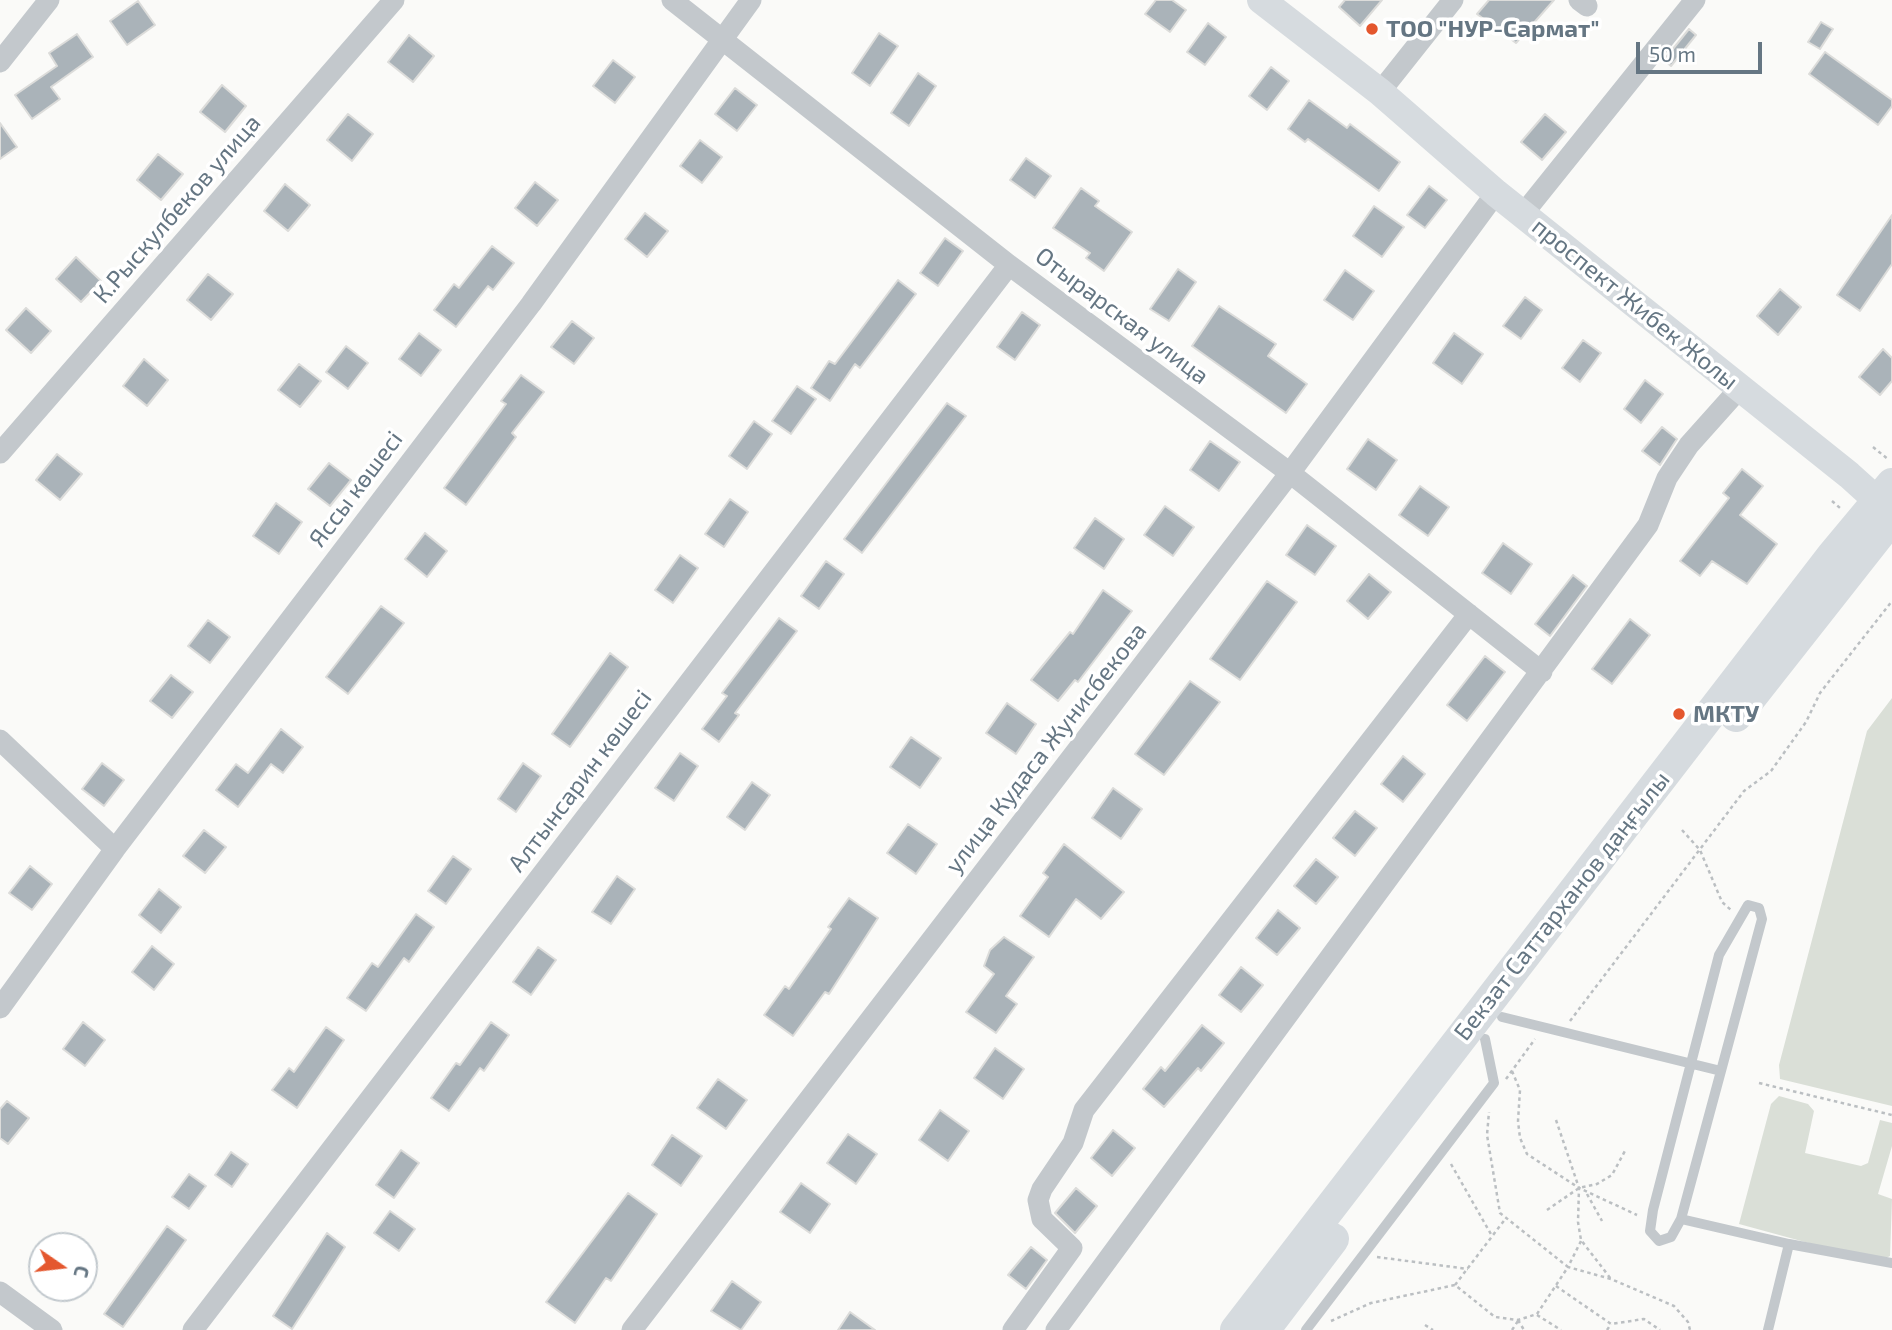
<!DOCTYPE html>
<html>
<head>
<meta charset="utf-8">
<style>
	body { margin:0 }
	#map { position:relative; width:1892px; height:1330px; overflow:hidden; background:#fafaf8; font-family:"Exo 2",sans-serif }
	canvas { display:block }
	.north { position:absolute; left:28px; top:1232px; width:70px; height:70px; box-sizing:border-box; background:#fff; border:2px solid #c1c8cd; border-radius:50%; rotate:104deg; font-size:19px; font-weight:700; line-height:28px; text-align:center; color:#657683 }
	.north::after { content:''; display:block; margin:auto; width:24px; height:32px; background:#e4572e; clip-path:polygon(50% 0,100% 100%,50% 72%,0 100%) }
	.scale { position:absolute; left:1636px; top:42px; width:126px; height:32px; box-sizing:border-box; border:4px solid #657683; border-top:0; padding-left:9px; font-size:21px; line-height:24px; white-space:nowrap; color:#657683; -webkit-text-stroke:5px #fff; paint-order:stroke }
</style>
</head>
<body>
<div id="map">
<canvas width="1892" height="1330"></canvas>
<div class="north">С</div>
<div class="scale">50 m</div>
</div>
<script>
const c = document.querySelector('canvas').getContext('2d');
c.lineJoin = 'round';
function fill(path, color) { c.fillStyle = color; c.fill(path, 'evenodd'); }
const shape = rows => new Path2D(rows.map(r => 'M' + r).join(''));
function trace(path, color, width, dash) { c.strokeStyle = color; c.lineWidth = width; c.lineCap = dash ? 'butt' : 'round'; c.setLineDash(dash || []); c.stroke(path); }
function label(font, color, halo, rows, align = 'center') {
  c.font = font + ' "Exo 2",sans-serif'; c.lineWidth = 7; c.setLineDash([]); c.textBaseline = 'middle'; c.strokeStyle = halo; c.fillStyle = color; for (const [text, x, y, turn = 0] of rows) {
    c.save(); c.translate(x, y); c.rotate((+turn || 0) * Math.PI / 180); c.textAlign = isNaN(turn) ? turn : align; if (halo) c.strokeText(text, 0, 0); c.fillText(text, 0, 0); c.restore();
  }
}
fill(shape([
	[1892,698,1892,1106,1780,1079,1779,1065,1867,731],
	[1779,1096,1808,1104,1814,1111,1805,1153,1861,1166,1868,1163,1880,1120,1892,1123,1892,1146,1878,1194,1892,1199,1890,1256,1878,1262,1739,1224,1771,1104]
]), '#dadfd7');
const building = shape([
	[1156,0,1172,0,1186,10,1170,32,1145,14,1156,0],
	[1345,0,1382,0,1360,26,1339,7,1345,0],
	[1489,0,1554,0,1516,43,1477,14,1489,0],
	[138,1,155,25,127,45,110,21,138,1],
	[1821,22,1833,29,1820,49,1808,42,1821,22],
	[1208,23,1226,37,1205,65,1187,52,1208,23],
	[1689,29,1696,35,1671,66,1664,60,1689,29],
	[879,33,898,46,870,86,852,73,879,33],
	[77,34,93,57,51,87,60,99,32,119,15,95,57,66,49,53,77,34],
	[409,35,434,56,413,82,388,62,409,35],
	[1825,52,1892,100,1892,106,1878,125,1809,74,1825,52],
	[613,60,635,77,615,103,593,86,613,60],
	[1271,67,1289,81,1267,110,1249,96,1271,67],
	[918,73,936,86,909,126,891,113,918,73],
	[222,85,246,106,225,132,200,112,222,85],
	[735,88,757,105,737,131,715,114,735,88],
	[1309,100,1347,128,1350,124,1400,162,1379,191,1308,139,1305,142,1288,129,1309,100],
	[348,114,373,134,352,161,327,140,348,114],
	[1545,114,1566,132,1542,160,1521,142,1545,114],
	[0,123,17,147,0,159,0,123],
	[700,140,722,157,702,183,680,166,700,140],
	[158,154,183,174,161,200,137,180,158,154],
	[1026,158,1051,176,1035,198,1010,180,1026,158],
	[535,182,558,200,537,226,515,208,535,182],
	[285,184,310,205,288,231,264,211,285,184],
	[1429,186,1447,200,1425,228,1407,215,1429,186],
	[1081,188,1099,201,1095,206,1132,232,1104,271,1086,258,1090,253,1053,228,1081,188],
	[1374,206,1404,227,1382,257,1353,236,1374,206],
	[645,213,668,231,647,257,625,239,645,213],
	[1892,215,1892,264,1860,311,1837,295,1892,215],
	[945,238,963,251,938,286,920,273,945,238],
	[492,246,514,263,493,290,488,286,456,327,434,310,454,284,459,288,492,246],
	[76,257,101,281,81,302,56,279,76,257],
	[1178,269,1196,282,1169,321,1150,309,1178,269],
	[1345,270,1374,291,1353,320,1324,300,1345,270],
	[208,274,233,294,211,320,187,300,208,274],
	[898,280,916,294,860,368,855,364,830,401,811,388,829,361,835,364,898,280],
	[1780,289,1801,307,1778,335,1757,316,1780,289],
	[1525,297,1542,310,1521,339,1503,326,1525,297],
	[1219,306,1276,344,1268,356,1307,384,1286,413,1192,346,1219,306],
	[26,308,51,331,31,353,6,330,26,308],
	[1022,312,1040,325,1015,360,997,347,1022,312],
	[572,321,594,338,574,364,551,347,572,321],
	[419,333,441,350,421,376,399,359,419,333],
	[1454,333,1483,354,1462,384,1433,363,1454,333],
	[1583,340,1601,353,1580,382,1562,368,1583,340],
	[346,346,368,363,348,389,326,372,346,346],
	[1883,349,1892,358,1892,381,1880,395,1859,377,1883,349],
	[144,359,168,380,147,406,123,386,144,359],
	[299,364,321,381,300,407,278,390,299,364],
	[521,375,544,392,512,433,516,437,466,505,444,488,506,404,501,401,521,375],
	[1645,380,1663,394,1641,423,1624,409,1645,380],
	[797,386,816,399,791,434,772,421,797,386],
	[947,403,966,416,862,553,844,539,947,403],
	[754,421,772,434,747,469,729,456,754,421],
	[1662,427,1677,439,1660,465,1642,451,1662,427],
	[1368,439,1397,460,1376,490,1347,469,1368,439],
	[1210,441,1240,462,1219,491,1190,470,1210,441],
	[57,454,82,474,60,500,36,480,57,454],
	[329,463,351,480,330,506,308,489,329,463],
	[1742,469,1763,486,1740,515,1777,544,1747,584,1712,561,1700,576,1680,561,1729,498,1723,493,1742,469],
	[1420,486,1449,507,1428,536,1399,515,1420,486],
	[730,499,748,512,724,547,705,534,730,499],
	[276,503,302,522,279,554,253,536,276,503],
	[1165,506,1194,527,1173,556,1144,535,1165,506],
	[1095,518,1124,539,1104,569,1074,548,1095,518],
	[1307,525,1336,546,1315,575,1286,555,1307,525],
	[425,533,447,551,427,577,405,559,425,533],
	[1503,543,1532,564,1511,594,1482,573,1503,543],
	[680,555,698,568,673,603,655,590,680,555],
	[826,561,844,574,819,609,801,596,826,561],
	[1369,574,1391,592,1368,619,1347,601,1369,574],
	[1573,575,1587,586,1550,636,1535,624,1573,575],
	[1267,581,1297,602,1240,680,1210,659,1267,581],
	[1103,590,1132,611,1078,682,1075,680,1058,701,1031,680,1070,632,1073,634,1103,590],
	[381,606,404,623,348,694,326,677,381,606],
	[779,618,797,631,735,713,739,715,719,742,702,729,727,696,722,693,779,618],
	[1630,619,1650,635,1612,684,1592,669,1630,619],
	[208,620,230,637,210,663,188,646,208,620],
	[610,653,628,667,570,747,552,734,610,653],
	[1485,656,1505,672,1467,721,1447,705,1485,656],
	[171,675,193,692,172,718,150,701,171,675],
	[1190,681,1220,702,1164,775,1135,754,1190,681],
	[1007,703,1036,724,1016,754,986,733,1007,703],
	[281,729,303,747,283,773,271,764,238,807,216,790,236,764,248,773,281,729],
	[911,737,941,758,920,788,890,767,911,737],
	[680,753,698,766,674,801,655,788,680,753],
	[1403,756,1425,774,1403,802,1381,784,1403,756],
	[102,763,124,780,104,806,82,789,102,763],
	[523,763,541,776,516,812,498,799,523,763],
	[752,782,770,795,745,830,727,817,752,782],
	[1113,788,1142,809,1121,839,1092,818,1113,788],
	[1355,811,1377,828,1355,856,1333,838,1355,811],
	[908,824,937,844,916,874,887,853,908,824],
	[204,830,226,847,205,873,183,856,204,830],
	[1064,844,1124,892,1101,919,1076,899,1049,937,1020,916,1048,877,1043,873,1064,844],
	[453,856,471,869,446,904,428,891,453,856],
	[1316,859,1338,877,1316,904,1294,886,1316,859],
	[30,866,52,884,32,910,9,893,30,866],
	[617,876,635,889,611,924,592,912,617,876],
	[159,889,181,907,161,933,139,915,159,889],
	[849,898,878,918,829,994,825,992,793,1036,764,1015,785,986,789,989,831,929,828,927,849,898],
	[1278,910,1300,928,1277,955,1256,938,1278,910],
	[416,914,434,927,409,962,404,958,366,1011,347,998,372,963,378,967,416,914],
	[1004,937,1034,957,1006,996,1017,1004,996,1033,966,1012,994,974,984,966,990,950,1004,937],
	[152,946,174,964,154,990,132,972,152,946],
	[538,947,556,960,531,995,513,982,538,947],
	[1241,967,1263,985,1241,1012,1219,995,1241,967],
	[83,1022,105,1040,85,1066,63,1049,83,1022],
	[491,1022,509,1035,484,1071,480,1068,449,1111,431,1098,456,1063,460,1065,491,1022],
	[1202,1025,1224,1043,1201,1071,1198,1068,1164,1107,1143,1089,1161,1067,1165,1071,1202,1025],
	[326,1027,344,1040,297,1108,272,1090,289,1068,294,1072,326,1027],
	[995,1048,1024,1069,1003,1099,974,1078,995,1048],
	[718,1079,747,1100,726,1129,697,1108,718,1079],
	[7,1101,29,1118,8,1144,0,1138,0,1109,7,1101],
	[940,1110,969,1131,948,1161,919,1140,940,1110],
	[1113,1130,1135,1148,1112,1176,1091,1158,1113,1130],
	[848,1134,877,1154,856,1184,827,1163,848,1134],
	[672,1135,702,1156,681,1186,652,1165,672,1135],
	[401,1150,419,1163,394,1198,376,1185,401,1150],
	[231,1152,248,1164,232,1187,215,1175,231,1152],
	[189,1174,206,1186,189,1209,172,1197,189,1174],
	[801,1183,830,1204,810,1233,780,1212,801,1183],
	[1076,1188,1097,1206,1075,1233,1055,1213,1076,1188],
	[628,1193,657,1214,611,1281,606,1278,575,1323,546,1302,628,1193],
	[390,1211,415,1229,399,1251,374,1233,390,1211],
	[167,1226,186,1240,123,1327,104,1314,167,1226],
	[327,1233,345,1247,292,1329,273,1316,327,1233],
	[1031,1247,1047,1260,1026,1289,1008,1275,1031,1247],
	[732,1281,761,1302,741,1330,711,1311,732,1281],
	[850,1312,875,1330,838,1330,850,1312]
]);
fill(building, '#aab3b9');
trace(building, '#dcdcda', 2);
trace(shape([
	[1873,447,1889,460],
	[1832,501,1840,508],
	[1682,830,1700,850,1722,902,1731,910],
	[1570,1021,1744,791,1771,771,1806,722,1820,693,1892,601],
	[1512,1071,1520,1090,1518,1121,1520,1138,1527,1154,1579,1188,1578,1222,1581,1240,1611,1279],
	[1506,1079,1535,1039],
	[1759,1083,1892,1115],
	[1556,1120,1579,1188,1637,1215],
	[1451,1164,1492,1236],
	[1587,1194,1602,1221],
	[1547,1210,1579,1188,1597,1184,1612,1175,1626,1149],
	[1581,1241,1568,1267,1611,1279,1674,1306,1688,1322,1690,1330],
	[1377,1257,1468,1269],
	[1455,1285,1506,1218],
	[1556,1286,1611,1324,1644,1319,1660,1330],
	[1537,1315,1561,1330],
	[1518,1320,1524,1330],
	[1331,1321,1371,1303,1455,1285,1495,1317,1518,1320,1537,1314,1568,1267,1500,1213,1487,1135,1489,1112],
	[1425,1325,1433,1330],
	[1512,1330,1518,1321],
	[1607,1330,1611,1324]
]), '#bbbfc2', 2.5, [3.5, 3.5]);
trace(shape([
	[1502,1017,1721,1071,1681,1219,1789,1244,1768,1330],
	[1681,1219,1671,1237,1659,1241,1650,1231,1653,1210,1719,955,1748,905,1759,908,1762,919,1721,1071],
	[1789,1244,1892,1263],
	[1306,1330,1494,1083,1485,1039]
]), '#c3c8cc', 10);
trace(shape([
	[672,0,1009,265,1290,473,1542,672],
	[1579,0,1587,6],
	[0,62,49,0],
	[1380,92,1453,0],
	[1523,214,1695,0],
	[0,453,394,0],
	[0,740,115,849],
	[0,1008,115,849,531,304,751,0],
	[0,1292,52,1330],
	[193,1330,1009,265],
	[632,1330,1290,473,1496,193],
	[1013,1330,1072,1248,1042,1219,1038,1200,1042,1189,1073,1143,1084,1110,1469,614],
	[1056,1330,1648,525,1667,478,1689,445,1740,388]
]), '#c3c8cc', 21);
trace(shape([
	[1261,0,1380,92,1496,193,1849,475,1892,514]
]), '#d6dbdf', 28);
trace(shape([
	[1736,716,1892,518],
	[1236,1330,1832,556,1892,484],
	[1264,1330,1333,1239]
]), '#d6dbdf', 32);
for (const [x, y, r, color] of [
	[1372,29,7,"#e4572e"],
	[1679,714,7,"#e4572e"]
]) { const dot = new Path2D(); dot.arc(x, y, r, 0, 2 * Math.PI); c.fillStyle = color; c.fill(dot); trace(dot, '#fff', 2.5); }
label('bold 24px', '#657683', '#fff', [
	["ТОО \"НУР-Сармат\"",1386,29],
	["МКТУ",1693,714]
], 'left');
label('24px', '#657683', '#fff', [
	["К.Рыскулбеков улица",177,209,-49],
	["проспект Жибек Жолы",1635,304,39],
	["Отырарская улица",1122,316,37],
	["Яссы көшесі",356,489,-53],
	["улица Кудаса Жунисбекова",1046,748,-52],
	["Алтынсарин көшесі",580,781,-53],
	["Бекзат Саттарханов даңғылы",1562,906,-52]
]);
</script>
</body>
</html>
